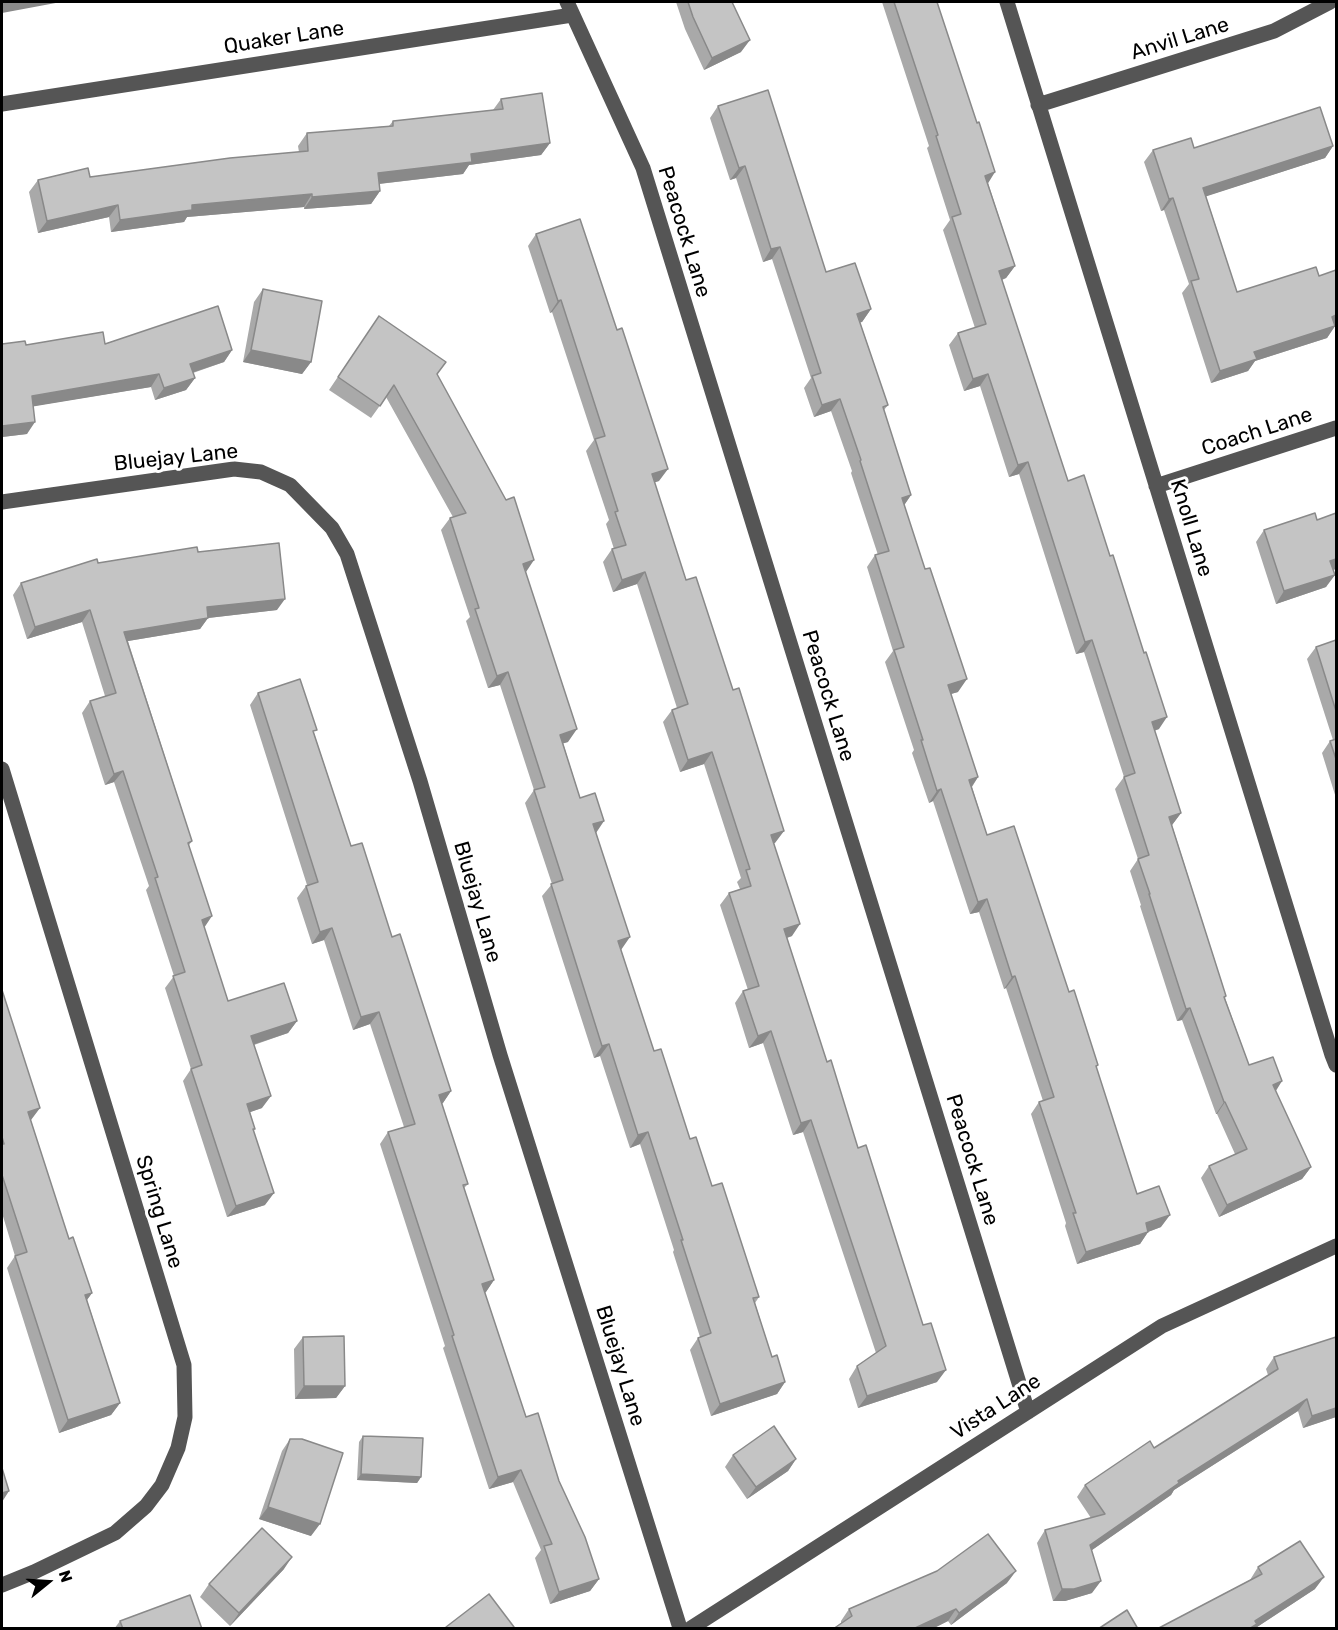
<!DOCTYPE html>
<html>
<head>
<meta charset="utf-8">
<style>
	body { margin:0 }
	#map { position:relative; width:1338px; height:1630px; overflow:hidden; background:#fff; font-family:Rubik,sans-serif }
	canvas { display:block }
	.frame { position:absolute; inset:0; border:3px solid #000; pointer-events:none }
	.north { position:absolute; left:18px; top:1552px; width:60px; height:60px; -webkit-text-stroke:4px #fff; paint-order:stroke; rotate:72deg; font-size:16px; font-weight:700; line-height:24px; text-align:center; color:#000 }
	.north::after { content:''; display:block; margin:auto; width:21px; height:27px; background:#000; clip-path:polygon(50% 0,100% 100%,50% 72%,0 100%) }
</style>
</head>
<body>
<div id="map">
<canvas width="1338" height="1630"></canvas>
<div class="frame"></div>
<div class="north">N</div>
</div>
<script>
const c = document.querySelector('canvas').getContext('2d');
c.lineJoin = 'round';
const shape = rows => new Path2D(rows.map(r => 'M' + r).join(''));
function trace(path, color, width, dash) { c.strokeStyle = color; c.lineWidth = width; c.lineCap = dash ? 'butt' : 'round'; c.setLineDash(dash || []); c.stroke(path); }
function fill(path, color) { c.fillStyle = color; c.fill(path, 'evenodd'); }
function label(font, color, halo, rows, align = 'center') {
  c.font = font + ' Rubik,sans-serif'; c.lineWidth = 6; c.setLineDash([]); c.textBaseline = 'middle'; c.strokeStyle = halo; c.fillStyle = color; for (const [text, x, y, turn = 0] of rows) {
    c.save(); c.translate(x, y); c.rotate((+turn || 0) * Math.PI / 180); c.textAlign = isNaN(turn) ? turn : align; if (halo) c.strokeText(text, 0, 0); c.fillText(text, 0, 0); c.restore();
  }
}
trace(shape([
	[567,2,643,168,1028,1412],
	[1007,2,1332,1055,1336,1065],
	[2,104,572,15],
	[1038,105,1274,31,1330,2],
	[1156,486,1336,428],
	[2,502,234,469,261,472,290,485,332,528,347,554,420,781,500,1055,680,1628],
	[2,769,184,1365,185,1417,178,1448,162,1485,146,1506,115,1533,34,1572,2,1585],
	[691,1628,1162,1326,1336,1246]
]), '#555', 15);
fill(shape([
	[676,2,732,2,741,52,704,70,685,29],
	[882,2,937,2,988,183,1015,266,1006,278,1002,280,1068,481,1159,729,1154,731,1181,813,1172,825,1226,996,1225,998,1249,1065,1275,1091,1311,1167,1302,1179,1219,1217,1201,1178,1209,1166,1235,1154,1217,1114,1216,1114,1182,1020,1177,1021,1140,906,1141,905,1130,871,1138,859,1115,789,1124,777,1084,652,1076,654,1019,474,1009,477,980,386,964,391,949,345,958,333,975,328,943,230,950,220,927,148,929,146],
	[501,99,550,143,541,155,469,165,463,174,379,184,380,191,371,204,304,209,304,207,187,217,184,222,111,232,109,217,38,233,29,192,38,180,90,177,299,152,298,146,307,133,389,126,393,121,493,110],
	[718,106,826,272,871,309,862,322,860,322,888,405,884,410,911,495,904,505,958,692,951,694,978,777,972,787,987,835,1069,992,1096,1068,1137,1194,1161,1227,1148,1232,1140,1244,1077,1264,1065,1226,1066,1223,1031,1114,1039,1102,1043,1101,1006,988,1004,989,979,912,970,914,933,801,929,803,912,753,914,750,885,662,893,651,867,567,875,555,878,555,851,473,852,471,831,411,814,417,804,388,811,378,772,259,763,262,736,178,730,180,710,118],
	[1333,146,1325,158,1206,196,1237,292,1335,326,1327,338,1255,361,1248,371,1211,383,1182,293,1189,284,1164,210,1161,211,1144,162,1153,150,1194,148],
	[536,234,659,481,654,482,686,580,775,843,774,843,792,936,787,938,827,1062,858,1148,937,1382,858,1408,849,1379,857,1366,876,1353,803,1132,793,1135,763,1043,749,1048,735,1003,743,991,748,990,720,905,729,893,740,889,737,882,741,878,704,764,680,772,663,722,672,710,677,708,637,584,613,592,603,562,612,549,614,549,606,524,609,520,586,451,594,440,552,312,550,313,528,246],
	[263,289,311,362,302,374,243,362,254,302],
	[379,316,437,374,526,572,568,742,563,743,580,798,596,832,621,950,654,1051,690,1139,712,1186,759,1297,755,1303,772,1357,785,1382,777,1394,711,1416,690,1350,698,1338,700,1337,673,1252,674,1250,640,1144,630,1148,600,1056,594,1058,542,896,552,884,525,803,534,790,500,685,488,688,466,621,470,617,441,530,450,518,453,517,386,397,371,418,329,390],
	[2,344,26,345,105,344,232,350,224,362,193,373,195,378,186,390,155,400,151,387,33,406,27,434,2,437],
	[1336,513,1336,569,1333,570,1326,587,1276,604,1256,542,1264,530,1317,520],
	[198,552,277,610,208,618,200,629,128,641,192,841,189,845,204,928,228,1001,297,1021,288,1033,254,1045,262,1108,250,1112,255,1129,253,1131,265,1205,227,1217,183,1081,191,1069,165,988,174,976,146,890,149,886,114,782,105,785,82,713,90,701,105,696,82,622,27,639,13,595,21,583,98,563],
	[1336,640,1336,798,1322,753,1330,741,1333,740,1307,659,1316,647],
	[258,693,314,733,351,846,392,937,451,1091,442,1104,468,1184,464,1188,494,1280,485,1293,526,1417,559,1481,599,1579,590,1591,550,1604,535,1558,541,1550,513,1482,489,1489,443,1348,445,1346,380,1144,388,1132,404,1127,370,1024,353,1030,324,940,312,944,297,898,306,886,307,885,250,705],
	[2,990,31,1120,31,1121,69,1239,92,1293,87,1300,120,1403,111,1415,59,1433,7,1268,15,1256,2,1213],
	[303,1337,345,1386,336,1398,295,1399,294,1349],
	[1274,1357,1336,1417,1303,1428,1298,1411,1174,1490,1171,1495,1092,1550,1092,1593,1065,1601,1053,1601,1037,1543,1045,1530,1091,1518,1077,1497,1085,1485,1154,1448,1268,1375,1266,1369],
	[363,1436,421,1477,417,1483,357,1480,359,1442],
	[290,1439,311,1536,259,1519,282,1451],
	[733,1455,796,1459,788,1471,747,1499,725,1467],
	[1258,1567,1315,1589,1254,1629,1157,1629,1250,1580],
	[284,1569,230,1626,200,1597,209,1584],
	[1007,1583,951,1625,948,1621,932,1629,833,1629,841,1623,841,1621,849,1609],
	[120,1621,202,1629,114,1629]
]), '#a9a9a9');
fill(shape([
	[8,2,61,2,2,13,2,3],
	[750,40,741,52,704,70,712,58],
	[550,143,541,155,469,165,463,174,369,185,378,173,471,154],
	[1333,146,1325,158,1195,200,1203,188],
	[745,166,736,178,730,180,739,168],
	[995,172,987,185,985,176],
	[380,191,371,204,304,209,312,197],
	[312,194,304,207,187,217,184,222,111,232,120,220,192,205],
	[1173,198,1164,210,1161,211,1169,199],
	[118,205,109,217,38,233,47,221],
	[780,247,772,259,763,262,771,249],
	[1015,266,1006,278,990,284,999,271],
	[561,300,552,312,550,313,558,301],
	[871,309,862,322,848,326,857,314],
	[1336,315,1336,325,1324,329,1332,317],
	[1335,326,1327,338,1255,361,1248,371,1211,383,1220,371,1254,352],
	[232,350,224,362,182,376,190,364],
	[251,350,311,362,302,374,243,362],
	[159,374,151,387,24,408,32,396],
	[988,374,980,386,964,391,973,379],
	[195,378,186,390,155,400,164,388],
	[840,399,831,411,814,417,822,405],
	[35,422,27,434,2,437,2,426],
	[1028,462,1019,474,1009,477,1018,465],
	[668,469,659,481,643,486,652,474],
	[911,495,903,507,902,498],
	[1336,559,1336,569,1322,573,1330,561],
	[534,560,526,572,523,564],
	[645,572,637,584,613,592,622,580],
	[1335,575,1326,587,1276,604,1284,591],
	[285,599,277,610,208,618,200,629,116,643,124,632,207,607],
	[90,610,82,622,27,639,35,627],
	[1092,640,1084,652,1076,654,1085,642],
	[508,672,500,685,488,688,497,676],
	[967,679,958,692,940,697,948,685],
	[1167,717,1159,729,1143,734,1152,722],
	[577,729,568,742,551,747,560,735],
	[712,752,704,764,680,772,688,760],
	[123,771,114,782,105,785,114,774],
	[978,777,970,789,969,780],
	[941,789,933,801,929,803,937,791],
	[1181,813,1172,825,1160,829,1169,817],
	[604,821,596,833,593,824],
	[784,831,775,843,763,847,771,835],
	[987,899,979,912,970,914,978,902],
	[212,916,204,928,202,920],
	[800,924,792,936,776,941,784,929],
	[332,928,324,940,312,944,320,932],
	[630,937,621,950,618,941],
	[1015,976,1006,988,1004,989,1012,977],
	[1190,1008,1182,1020,1177,1021,1186,1009],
	[379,1012,370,1024,353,1030,361,1017],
	[297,1021,288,1033,243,1048,251,1036],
	[771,1031,763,1043,749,1048,758,1036],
	[609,1044,600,1056,594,1058,602,1046],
	[1282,1081,1274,1094,1273,1085],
	[451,1091,443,1103,431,1107,439,1095],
	[271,1096,262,1108,239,1116,247,1104],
	[1224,1102,1225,1102,1217,1114,1216,1114],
	[40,1108,31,1120,19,1124,28,1112],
	[811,1120,803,1132,793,1135,801,1123],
	[648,1132,640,1144,630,1148,638,1135],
	[1311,1167,1302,1179,1219,1217,1227,1205],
	[274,1193,265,1205,227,1217,236,1206],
	[1170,1215,1161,1227,1137,1236,1146,1223],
	[1148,1232,1140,1244,1077,1264,1086,1252],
	[494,1280,486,1292,474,1296,482,1284],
	[92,1293,83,1305,85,1295],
	[946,1370,937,1382,858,1408,867,1396],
	[785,1382,777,1394,711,1416,720,1404],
	[304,1386,345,1386,336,1398,295,1399],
	[1307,1399,1298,1411,1174,1490,1171,1495,1082,1557,1090,1545,1178,1481],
	[120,1403,111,1415,59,1433,68,1420],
	[1336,1408,1336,1417,1303,1428,1312,1416],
	[796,1459,788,1471,747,1499,756,1487],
	[521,1470,513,1482,489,1489,498,1477],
	[361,1474,421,1477,417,1483,357,1480],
	[9,1491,2,1502,2,1493],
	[268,1507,320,1524,311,1536,259,1519],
	[292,1557,284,1569,230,1626,239,1613],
	[1016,1571,1007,1583,951,1625,959,1613],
	[1324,1577,1315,1589,1254,1629,1249,1629,1255,1621],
	[599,1579,590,1591,550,1604,559,1592],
	[1101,1581,1092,1593,1065,1601,1053,1601,1062,1589],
	[956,1609,948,1621,932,1629,913,1629]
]), '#898989');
const building = shape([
	[688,2,732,2,750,40,712,58,693,17,688,2],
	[894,2,937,2,977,123,979,122,995,172,985,176,1015,266,999,271,1068,481,1084,475,1110,556,1113,555,1144,653,1146,652,1167,717,1152,722,1181,813,1169,817,1226,996,1224,997,1249,1065,1273,1057,1282,1081,1273,1085,1311,1167,1227,1205,1209,1166,1247,1149,1225,1102,1224,1102,1190,1008,1186,1009,1149,894,1150,894,1138,859,1149,855,1124,777,1135,773,1092,640,1085,642,1028,462,1018,465,988,374,973,379,958,333,986,324,952,217,961,214,936,136,938,135,894,2],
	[768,90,826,272,855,263,871,309,857,314,888,405,883,407,911,495,902,498,925,569,930,568,967,679,948,685,978,777,969,780,987,835,1014,826,1069,992,1074,990,1098,1065,1096,1066,1137,1194,1159,1186,1170,1215,1146,1223,1148,1232,1086,1252,1073,1213,1076,1213,1039,1102,1054,1097,1015,976,1012,977,987,899,978,902,941,789,937,791,921,740,923,740,894,650,904,647,875,555,889,551,860,461,861,460,840,399,822,405,812,376,821,373,780,247,771,249,745,166,739,168,718,106,768,90],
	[542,93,550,143,471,154,472,162,378,173,380,191,312,197,312,194,192,205,192,210,120,220,118,205,47,221,38,180,88,168,90,177,230,158,308,151,307,133,393,126,393,121,503,109,501,99,542,93],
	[1320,107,1333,146,1203,188,1237,292,1316,267,1319,276,1336,270,1336,315,1332,317,1335,326,1254,352,1257,359,1220,371,1191,281,1199,279,1173,198,1169,199,1153,150,1191,138,1194,148,1320,107],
	[580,219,617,330,622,328,668,469,652,474,686,580,696,577,733,690,739,688,784,831,771,835,800,924,784,929,827,1062,831,1060,858,1148,866,1145,923,1325,931,1323,946,1370,867,1396,857,1366,886,1346,811,1120,801,1123,771,1031,758,1036,743,991,759,986,729,893,751,886,746,870,750,869,712,752,688,760,672,710,688,704,645,572,622,580,612,549,626,545,615,512,618,511,595,439,605,436,561,300,558,301,536,234,580,219],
	[263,289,322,301,311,362,251,350,263,289],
	[218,306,232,350,190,364,195,378,164,388,159,374,32,396,35,422,2,426,2,344,25,341,26,345,103,332,105,344,218,306],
	[379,316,446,362,437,374,506,500,514,497,534,560,523,564,577,729,560,735,580,798,595,793,604,821,593,824,630,937,618,941,654,1051,661,1049,690,1139,696,1137,712,1186,722,1183,759,1297,753,1298,772,1357,777,1355,785,1382,720,1404,698,1338,711,1333,681,1240,683,1240,648,1132,638,1135,609,1044,602,1046,551,884,563,880,534,790,545,787,508,672,497,676,475,609,479,608,450,518,466,513,394,385,380,406,338,377,379,316],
	[1315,513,1317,520,1336,513,1336,559,1330,561,1335,575,1284,591,1264,530,1315,513],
	[279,543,285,599,207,607,208,618,124,632,192,841,188,843,212,916,202,920,228,1001,284,983,297,1021,251,1036,271,1096,247,1104,255,1129,253,1129,274,1193,236,1206,191,1069,202,1065,173,976,185,972,155,878,158,877,123,771,114,774,90,701,116,693,90,610,35,627,21,583,97,559,98,563,197,547,198,552,279,543],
	[1336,640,1336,711,1316,647,1336,640],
	[300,679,317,730,313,731,351,846,362,843,392,937,400,934,451,1091,439,1095,468,1184,463,1185,494,1280,482,1284,526,1417,538,1413,559,1481,585,1537,599,1579,559,1592,544,1546,552,1544,521,1470,498,1477,452,1336,454,1335,388,1132,415,1124,379,1012,361,1017,332,928,320,932,306,886,318,882,258,693,300,679],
	[1336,739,1336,759,1330,741,1336,739],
	[2,990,40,1108,28,1112,69,1239,73,1237,92,1293,85,1295,120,1403,68,1420,15,1256,27,1252,2,1175,2,1144,4,1144,2,1137,2,990],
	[344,1336,345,1386,304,1386,303,1337,344,1336],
	[1336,1337,1336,1408,1312,1416,1307,1399,1178,1481,1179,1483,1090,1545,1101,1581,1074,1589,1062,1589,1045,1530,1105,1514,1085,1485,1150,1441,1154,1448,1278,1369,1274,1357,1336,1337],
	[774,1426,796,1459,756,1487,733,1455,774,1426],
	[363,1436,423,1438,421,1477,361,1474,363,1436],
	[290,1439,302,1439,343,1453,320,1524,268,1507,290,1439],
	[2,1468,9,1491,2,1493,2,1468],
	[262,1528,292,1557,239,1613,209,1584,262,1528],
	[988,1534,1016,1571,959,1613,956,1609,913,1629,833,1629,852,1616,849,1609,937,1571,988,1534],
	[1300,1541,1324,1577,1255,1621,1257,1624,1249,1629,1157,1629,1262,1574,1258,1567,1300,1541],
	[489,1594,514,1627,512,1629,447,1629,446,1627,489,1594],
	[190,1595,202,1629,123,1629,120,1621,190,1595],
	[1127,1610,1138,1629,1098,1629,1127,1610]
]);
fill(building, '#c4c4c4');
trace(building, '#898989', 1.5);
label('21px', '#000', '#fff', [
	["Quaker Lane",284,38,-9],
	["Anvil Lane",1180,39,-17],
	["Peacock Lane",684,232,73],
	["Coach Lane",1257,432,-18],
	["Bluejay Lane",176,458,-6],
	["Knoll Lane",1191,528,73],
	["Peacock Lane",828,696,73],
	["Bluejay Lane",477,902,74],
	["Peacock Lane",972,1160,73],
	["Spring Lane",159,1212,73],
	["Bluejay Lane",620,1366,73],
	["Vista Lane",996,1407,-33]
]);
</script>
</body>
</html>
